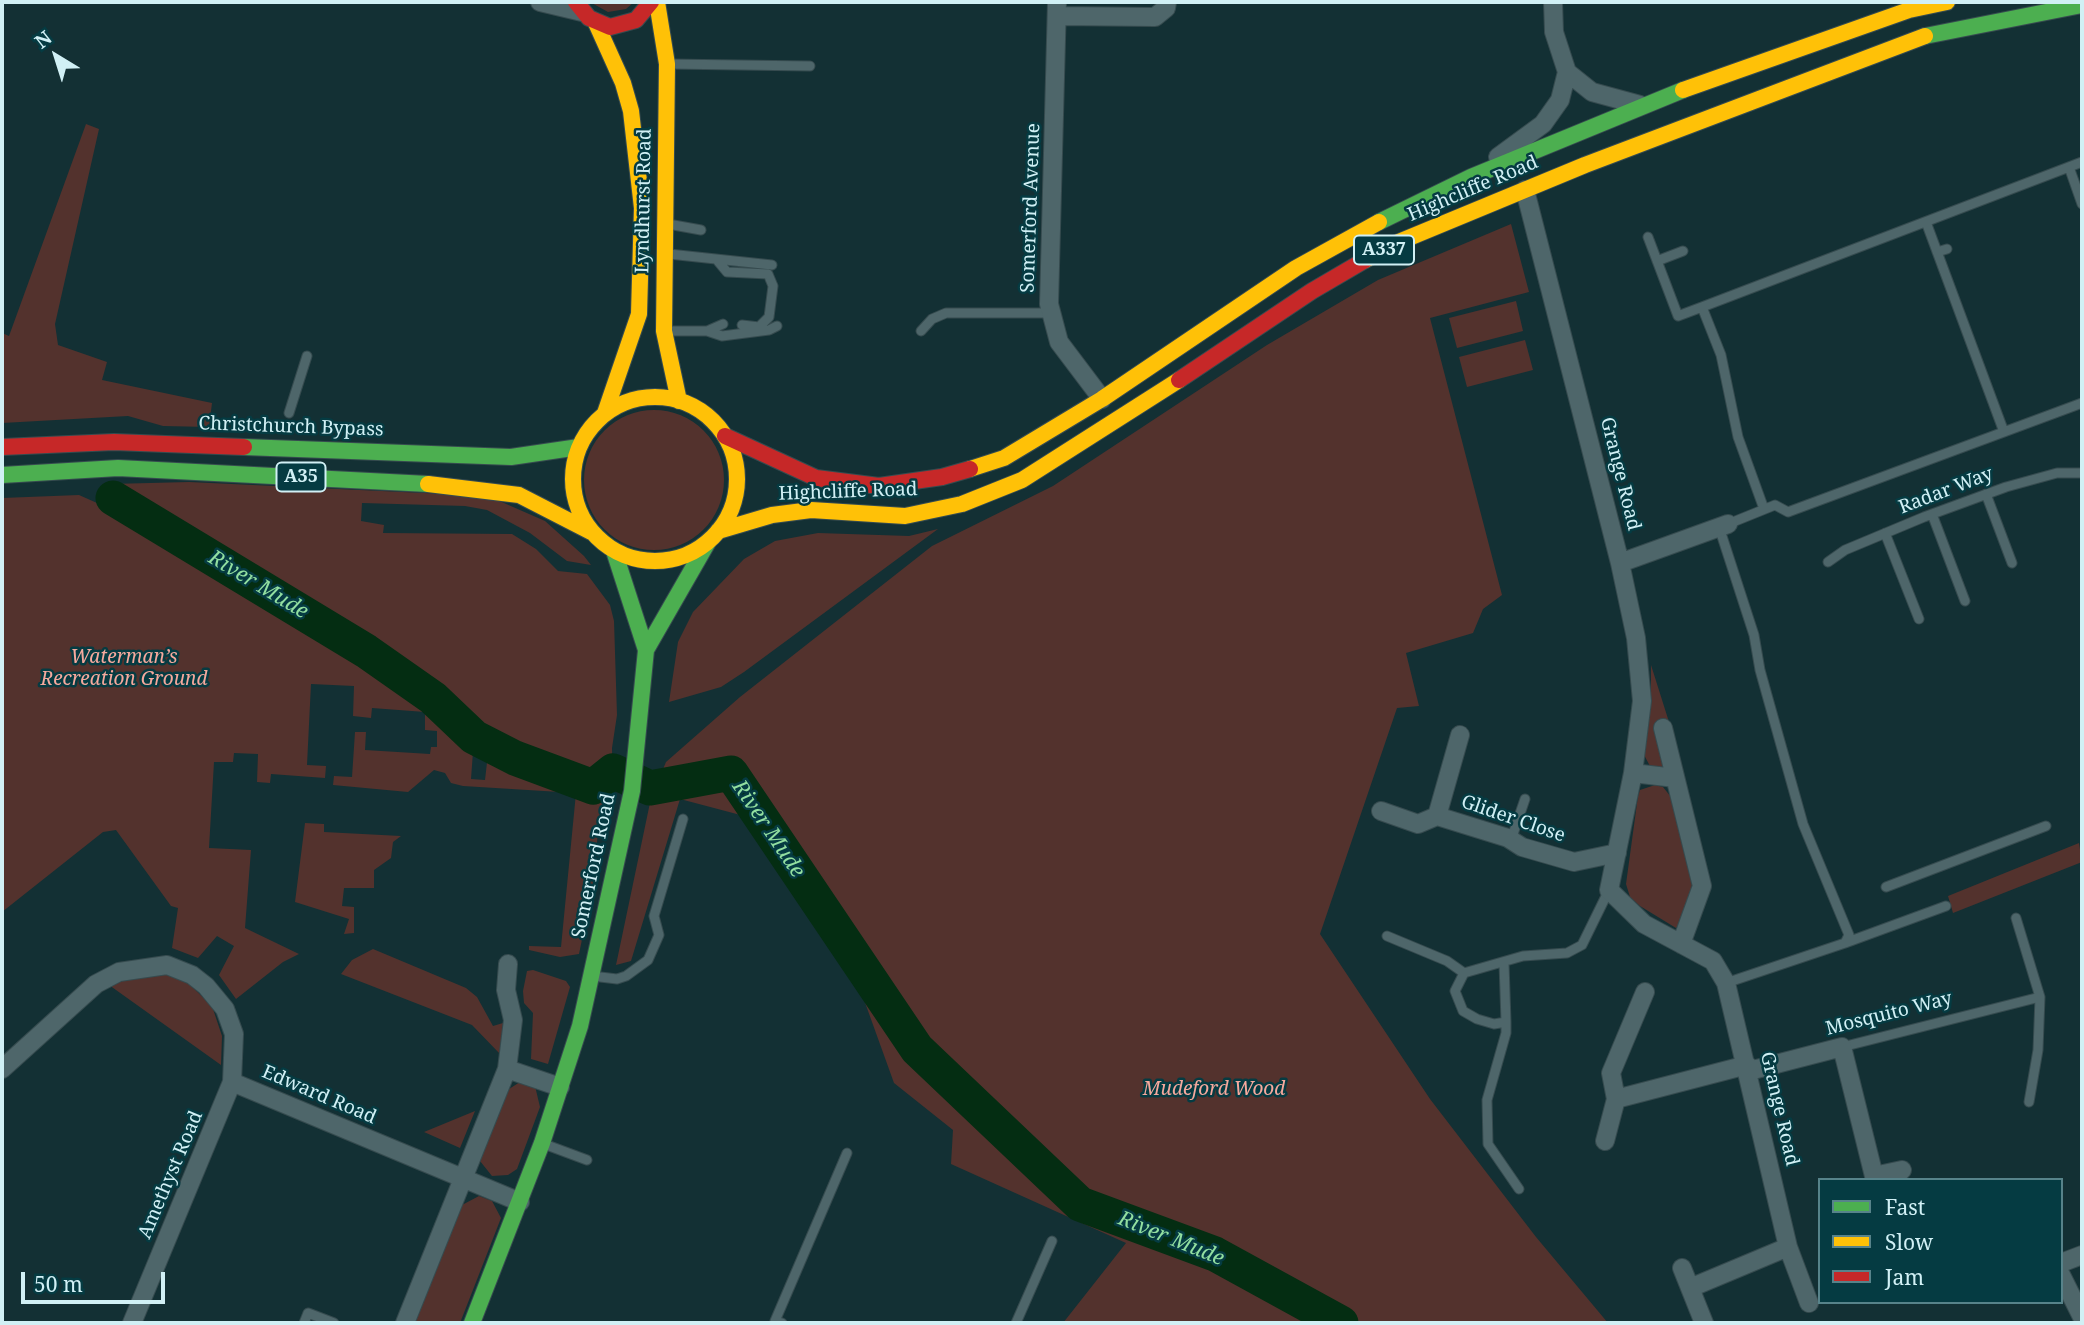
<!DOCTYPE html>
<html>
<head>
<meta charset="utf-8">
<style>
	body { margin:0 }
	#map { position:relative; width:2084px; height:1325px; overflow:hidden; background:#133034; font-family:"Noto Serif",serif }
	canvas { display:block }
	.frame { position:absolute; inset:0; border:4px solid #d1f0f5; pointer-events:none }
	.legend { position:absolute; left:1818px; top:1178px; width:245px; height:126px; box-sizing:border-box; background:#053b42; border:2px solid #57838a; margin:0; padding:9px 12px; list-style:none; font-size:21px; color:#d1f0f5 }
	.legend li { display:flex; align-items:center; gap:14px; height:35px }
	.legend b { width:35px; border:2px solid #57838a }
	.north { position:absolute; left:21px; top:21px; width:70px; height:70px; -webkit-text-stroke:5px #053b42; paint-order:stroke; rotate:322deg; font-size:19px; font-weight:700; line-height:28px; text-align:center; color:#d1f0f5 }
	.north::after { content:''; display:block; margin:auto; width:24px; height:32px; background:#d1f0f5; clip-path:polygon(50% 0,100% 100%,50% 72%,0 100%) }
	.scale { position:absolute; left:21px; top:1272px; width:144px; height:32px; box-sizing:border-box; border:4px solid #d1f0f5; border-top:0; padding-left:9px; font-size:21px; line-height:24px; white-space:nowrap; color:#d1f0f5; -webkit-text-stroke:5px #053b42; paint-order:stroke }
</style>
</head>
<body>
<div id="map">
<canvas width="2084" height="1325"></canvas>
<div class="frame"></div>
<ul class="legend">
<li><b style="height:9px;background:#4caf50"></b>Fast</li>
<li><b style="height:9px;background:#ffc107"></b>Slow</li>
<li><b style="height:9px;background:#c62828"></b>Jam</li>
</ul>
<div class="north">N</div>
<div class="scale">50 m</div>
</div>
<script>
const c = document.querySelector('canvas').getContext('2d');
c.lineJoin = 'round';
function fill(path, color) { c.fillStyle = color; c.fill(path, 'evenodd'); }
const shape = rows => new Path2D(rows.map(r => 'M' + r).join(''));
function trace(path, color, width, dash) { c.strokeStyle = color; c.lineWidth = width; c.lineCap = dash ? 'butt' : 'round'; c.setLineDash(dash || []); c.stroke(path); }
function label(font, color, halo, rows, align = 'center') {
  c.font = font + ' "Noto Serif",serif'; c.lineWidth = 5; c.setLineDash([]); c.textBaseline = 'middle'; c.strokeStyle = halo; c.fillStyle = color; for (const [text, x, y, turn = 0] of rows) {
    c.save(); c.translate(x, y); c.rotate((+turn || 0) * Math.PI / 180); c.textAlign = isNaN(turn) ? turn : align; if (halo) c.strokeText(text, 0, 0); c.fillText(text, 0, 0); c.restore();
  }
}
fill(shape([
	[590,2,634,2,626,9,608,12],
	[86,124,99,129,55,324,58,345,107,362,102,380,212,403,209,427,163,426,128,416,2,423,2,333,9,336],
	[1511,224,1529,292,1430,318,1502,595,1483,609,1473,633,1406,653,1419,706,1397,708,1320,934,1430,1099,1536,1237,1608,1323,1063,1323,1126,1243,951,1164,953,1130,894,1083,863,997,816,909,748,817,680,799,631,961,616,965,651,798,666,762,740,697,932,546,1053,486,1267,345,1378,280],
	[1516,301,1523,331,1457,348,1449,318],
	[1525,340,1533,370,1467,387,1459,357],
	'584 480a70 70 0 1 1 140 0a70 70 0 1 1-140 0Z',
	[189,482,488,496,545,521,584,556,591,565,567,561,530,533,487,510,465,506,362,503,361,521,384,525,383,533,512,534,536,549,558,571,587,574,610,605,614,621,617,715,612,748,613,799,598,830,594,881,579,954,560,957,529,950,529,946,561,947,576,793,463,786,451,783,445,773,434,770,408,792,333,785,334,776,352,777,355,732,366,732,365,750,430,754,431,747,437,747,437,731,425,730,425,712,372,708,371,718,353,716,354,686,311,684,307,765,326,766,325,778,271,774,270,783,257,782,258,754,234,753,233,762,214,762,209,848,251,850,245,928,299,954,283,962,236,999,219,975,234,946,217,936,198,958,172,948,178,908,171,906,116,830,103,832,2,912,2,498,79,495,106,507,103,497,111,484],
	[474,738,489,745,485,780,471,779],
	[938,529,744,672,721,687,669,702,678,642,693,612,744,559,775,541,818,533,909,536],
	[1651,665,1669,722,1654,725,1664,768,1651,768,1643,753,1651,699],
	[1655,785,1663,787,1671,797,1693,880,1684,920,1676,928,1640,906,1630,897,1626,884,1638,796,1640,790],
	[305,823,324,824,324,832,401,836,393,842,391,858,374,870,374,888,344,888,342,906,354,907,354,933,344,934,349,919,295,902],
	[2079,843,2082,862,1953,913,1948,896],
	[373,949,466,988,477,997,493,1026,503,1023,500,1054,472,1025,341,974,352,960],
	[159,970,186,981,212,1006,222,1036,221,1065,109,985,118,979],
	[533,970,566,981,570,987,548,1064,531,1059,533,1013,524,1003,523,991,527,971],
	[520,1082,535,1086,540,1107,517,1169,508,1175,492,1176,480,1161,482,1149,509,1089],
	[475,1111,460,1148,424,1132],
	[479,1196,492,1201,501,1218,460,1323,415,1323,462,1205]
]), '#53322d');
trace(shape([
	[113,498,366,651,433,698,474,737,515,758,593,787,613,771,650,788,731,773,917,1049,1080,1204,1215,1254,1341,1323]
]), '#042d12', 35);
const lane = shape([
	[669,64,810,66],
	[2069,167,2082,204],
	[1926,222,2004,432],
	[668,224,701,230],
	[1648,237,1678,316,1702,307],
	[1937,252,1947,249],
	[669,254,772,265],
	[717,260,727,272,768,274,773,286,769,317,759,327,742,325],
	[1657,261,1683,251],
	[669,331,707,331,722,336,769,330,777,326],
	[707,331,723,324],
	[921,331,932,319,946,313,1052,313],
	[289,413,307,356],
	[1986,494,2012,563],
	[1764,509,1738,437,1721,355,1702,307,2082,162],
	[1932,514,1965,601],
	[1728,524,1775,505,1788,512,2082,403],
	[1719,527,1754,635,1760,670,1803,824,1849,935,1845,943,1726,983],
	[1885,533,1919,619],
	[1828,562,1845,550,1924,517,2006,487,2057,473,2082,473],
	[1511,840,1525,799],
	[1886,887,2046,826],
	[2016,918,2040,997,2038,1050,2029,1102],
	[1387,936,1447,961,1464,973],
	[1845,943,1946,906],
	[1504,963,1506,1022,1494,1024,1477,1019,1463,1011,1455,991,1464,973,1523,956,1567,953,1582,945,1609,890],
	[592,976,617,979,626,976,648,960,659,935,654,916,683,819],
	[1506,1022,1506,1033,1487,1100,1488,1144,1519,1189],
	[1842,1047,2040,997],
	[544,1144,587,1160],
	[304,1323,308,1313,334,1323],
	[782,1323,775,1321,847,1153],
	[1016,1323,1052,1241]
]);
const street = shape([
	[540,2,582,12],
	[1057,2,1049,304,1059,342,1102,399],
	[1057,16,1155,17,1166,8,1167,2],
	[1567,72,1592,92,1640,105],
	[1498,157,1543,124,1560,100,1567,72,1554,32,1553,2],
	[1525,190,1620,563,1636,638,1642,701,1633,773,1609,890,1644,924,1713,961,1726,983,1788,1247,1809,1303],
	[1620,563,1728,524],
	[1663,728,1702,886,1681,944],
	[1633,773,1675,778],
	[1381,811,1418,824,1437,816,1508,838,1522,847,1574,862,1617,853],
	[1437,816,1460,735],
	[2,1069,96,984,119,972,167,965,192,975,206,986,225,1009,234,1034,232,1082,520,1202],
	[507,1069,560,1087],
	[1749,1071,1842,1047,1874,1176,1902,1170],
	[1616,1099,1611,1073,1645,992],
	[1605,1141,1616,1099,1747,1065],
	[2061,1263,2082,1255],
	[1682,1268,1704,1323],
	[2061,1275,2082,1317],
	[1690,1288,1788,1247],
	[132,1323,232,1082],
	[405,1323,507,1069,513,1020,506,990,508,964]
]);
const fast = shape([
	[1925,36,2082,5],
	[1379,222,1471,177,1683,90],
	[244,447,511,457,579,447],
	[2,475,118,468,428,484],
	[646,650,708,542],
	[472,1323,542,1143,580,1026,632,791,646,650,614,551]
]);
const slow = shape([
	[657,2,667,64,664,331,679,401],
	[596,23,623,83,631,111,642,208,639,314,605,413],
	[1683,90,1909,10,1947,2],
	[1365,260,1394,244,1585,165,1925,36],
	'573 479a82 82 0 1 1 164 0a82 82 0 1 1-164 0Z',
	[970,469,1004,458,1102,399,1296,268,1379,222],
	[428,484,519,495,591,532],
	[718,531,772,515,811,510,905,516,962,504,1022,480,1179,380]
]);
const jam = shape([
	[576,2,589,18,610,27,636,20,651,2],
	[1179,380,1312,291,1365,260],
	[725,436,816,478,879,486,942,477,970,469],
	[2,447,114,442,244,447]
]);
trace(lane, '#364b4f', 11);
trace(street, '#364b4f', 20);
trace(fast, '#364b4f', 18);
trace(slow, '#364b4f', 18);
trace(jam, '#364b4f', 18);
trace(lane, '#4e666a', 9);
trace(street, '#4e666a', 18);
trace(fast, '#4caf50', 16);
trace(slow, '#ffc107', 16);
trace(jam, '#c62828', 16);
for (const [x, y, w] of [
	[1384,250,60],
	[301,477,49]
]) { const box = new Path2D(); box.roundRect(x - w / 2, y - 14.5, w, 29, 5); c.fillStyle = '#053b42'; c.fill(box); trace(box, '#d1f0f5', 2); }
label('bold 18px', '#d1f0f5', null, [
	["A337",1384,250],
	["A35",301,477]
]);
label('19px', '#d1f0f5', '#053b42', [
	["Highcliffe Road",1473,189,-23],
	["Lyndhurst Road",644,201,-89],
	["Somerford Avenue",1031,208,-88],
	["Christchurch Bypass",291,427,2],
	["Grange Road",1620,474,76],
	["Radar Way",1946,491,-21],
	["Highcliffe Road",848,492,-2],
	["Glider Close",1513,819,19],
	["Somerford Road",594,866,-78],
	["Mosquito Way",1889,1014,-14],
	["Edward Road",319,1095,23],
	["Grange Road",1779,1109,77],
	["Amethyst Road",171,1175,-67]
]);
label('italic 19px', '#f6a99d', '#053b42', [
	["Waterman’s",124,658],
	["Recreation Ground",124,680],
	["Mudeford Wood",1214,1090]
]);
label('italic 21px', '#92dfa0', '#053b42', [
	["River Mude",258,585,31],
	["River Mude",768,829,56],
	["River Mude",1171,1239,22]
]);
</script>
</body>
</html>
